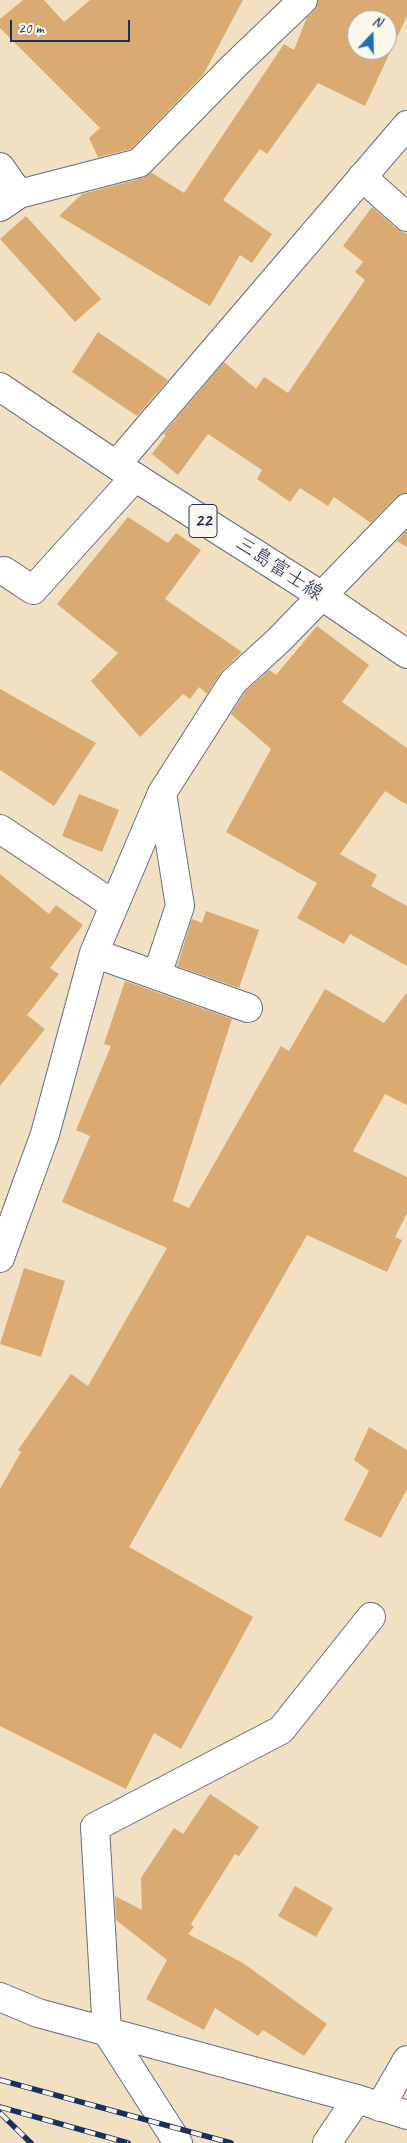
<!DOCTYPE html>
<html>
<head>
<meta charset="utf-8">
<style>
	body { margin:0 }
	#map { position:relative; width:407px; height:2143px; overflow:hidden; background:#f1e1c2; font-family:Caveat,sans-serif }
	canvas { display:block }
	.north { position:absolute; left:347px; top:10px; width:50px; height:50px; box-sizing:border-box; background:#fbf7ec; border:1px solid #a1a7b3; border-radius:50%; rotate:21deg; font-size:14px; font-weight:700; line-height:20px; text-align:center; color:#1b2f5e }
	.north::after { content:''; display:block; margin:auto; width:18px; height:22px; background:#1f6fb2; clip-path:polygon(50% 0,100% 100%,50% 72%,0 100%) }
	.scale { position:absolute; left:10px; top:20px; width:120px; height:22px; box-sizing:border-box; border:2px solid #1b2f5e; border-top:0; padding-left:6px; font-size:15px; line-height:18px; white-space:nowrap; color:#1b2f5e; -webkit-text-stroke:4px #fbf7ec; paint-order:stroke }
</style>
</head>
<body>
<div id="map">
<canvas width="407" height="2143"></canvas>
<div class="north">N</div>
<div class="scale">20 m</div>
</div>
<script>
const c = document.querySelector('canvas').getContext('2d');
c.lineJoin = 'round';
function fill(path, color) { c.fillStyle = color; c.fill(path, 'evenodd'); }
const shape = rows => new Path2D(rows.map(r => 'M' + r).join(''));
function trace(path, color, width, dash) { c.strokeStyle = color; c.lineWidth = width; c.lineCap = dash ? 'butt' : 'round'; c.setLineDash(dash || []); c.stroke(path); }
function label(font, color, halo, rows, align = 'center') {
  c.font = font + ' Caveat,"Klee One",sans-serif'; c.lineWidth = 4; c.setLineDash([]); c.textBaseline = 'middle'; c.strokeStyle = halo; c.fillStyle = color; for (const [text, x, y, turn = 0] of rows) {
    c.save(); c.translate(x, y); c.rotate((+turn || 0) * Math.PI / 180); c.textAlign = isNaN(turn) ? turn : align; if (halo) c.strokeText(text, 0, 0); c.fillText(text, 0, 0); c.restore();
  }
}
fill(shape([
	[23,0,44,0,64,22,90,0,243,0,203,75,131,149,98,157,89,138,100,128,0,28,0,19],
	[318,0,407,0,407,16,365,106,318,83,267,154,260,149,223,200,272,234,252,263,240,255,210,306,59,216,82,194,143,178,153,171,152,173,184,193,284,44,294,50,307,17,314,11],
	[357,20,387,20,387,50,357,50],
	[372,207,397,229,407,234,407,493,396,497,371,523,334,497,328,506,300,488,290,502,257,479,262,470,208,434,178,475,152,454,166,435,163,434,224,362,256,389,264,377,288,393,365,280,355,272,363,262,343,246],
	[26,216,101,299,75,322,0,239],
	[98,332,168,380,137,416,72,372],
	[128,517,168,543,176,533,201,550,165,599,242,652,222,671,207,694,199,687,190,699,183,694,140,737,91,681,118,653,57,604],
	[407,530,407,547,397,541],
	[317,626,369,665,342,702,407,748,407,805,385,791,340,854,377,875,371,886,407,906,407,966,350,934,344,944,297,918,317,883,226,832,271,749,231,714,245,692,269,670,276,675],
	[0,689,96,743,54,806,0,770],
	[79,794,119,810,102,852,62,836],
	[0,874,49,914,56,905,83,925,50,968,59,974,27,1015,45,1029,0,1086],
	[206,911,259,930,239,988,177,966,192,919,202,923],
	[125,981,232,1019,173,1201,189,1208,281,1046,289,1051,325,989,384,1023,407,992,407,1105,385,1094,353,1151,407,1177,407,1213,395,1237,402,1240,387,1272,307,1235,129,1547,253,1617,181,1749,154,1733,126,1789,0,1726,0,1489,21,1452,18,1450,71,1374,88,1386,167,1248,62,1202,90,1136,76,1130,111,1046,104,1044],
	[24,1268,65,1281,41,1357,0,1344],
	[369,1427,407,1450,407,1489,381,1538,344,1520,369,1471,354,1460],
	[210,1794,259,1827,239,1856,235,1854,191,1924,194,1927,188,1934,243,1963,327,2024,304,2056,263,2030,258,2036,215,2008,204,2030,146,1999,167,1960,116,1920,115,1896,142,1910,141,1878,174,1828,183,1834],
	[295,1886,333,1908,316,1937,278,1916]
]), '#d9ab72');
const minor = shape([
	[0,167,19,194],
	[362,177,407,217],
	[0,207,19,194,139,163,234,66,303,0],
	[116,465,407,125],
	[4,571,33,590,135,477],
	[0,829,114,905],
	[94,953,248,1008],
	[157,975,180,906,162,793],
	[0,1258,45,1134,94,953,162,793,233,682,279,640,407,508],
	[0,1997,38,2013,357,2099,407,2115],
	[380,2107,407,2060],
	[178,2143,107,2032,95,1827,281,1730,371,1617],
	[327,2143,357,2099]
]);
const major = shape([
	[0,387,116,465,322,596,407,654]
]);
trace(minor, '#666d81', 30);
trace(major, '#666d81', 30);
trace(minor, '#fff', 28);
trace(major, '#fff', 28);
const rail = shape([
	[0,2080,231,2143],
	[0,2107,128,2143],
	[0,2113,31,2143]
]);
trace(rail, '#1b2f5e', 5.5);
trace(rail, '#fbf7ec', 4, [11]);
for (const [x, y, w] of [
	[203,521,28]
]) { const box = new Path2D(); box.roundRect(x - w / 2, y - 16.5, w, 33, 4); c.fillStyle = '#fbf7ec'; c.fill(box); trace(box, '#1b2f5e', 1); }
label('bold 19px', '#1b2f5e', null, [
	["22",203,521]
]);
label('20px', '#1b2f5e', '#fbf7ec', [
	["三島富士線",279,569,33]
]);
</script>
</body>
</html>
